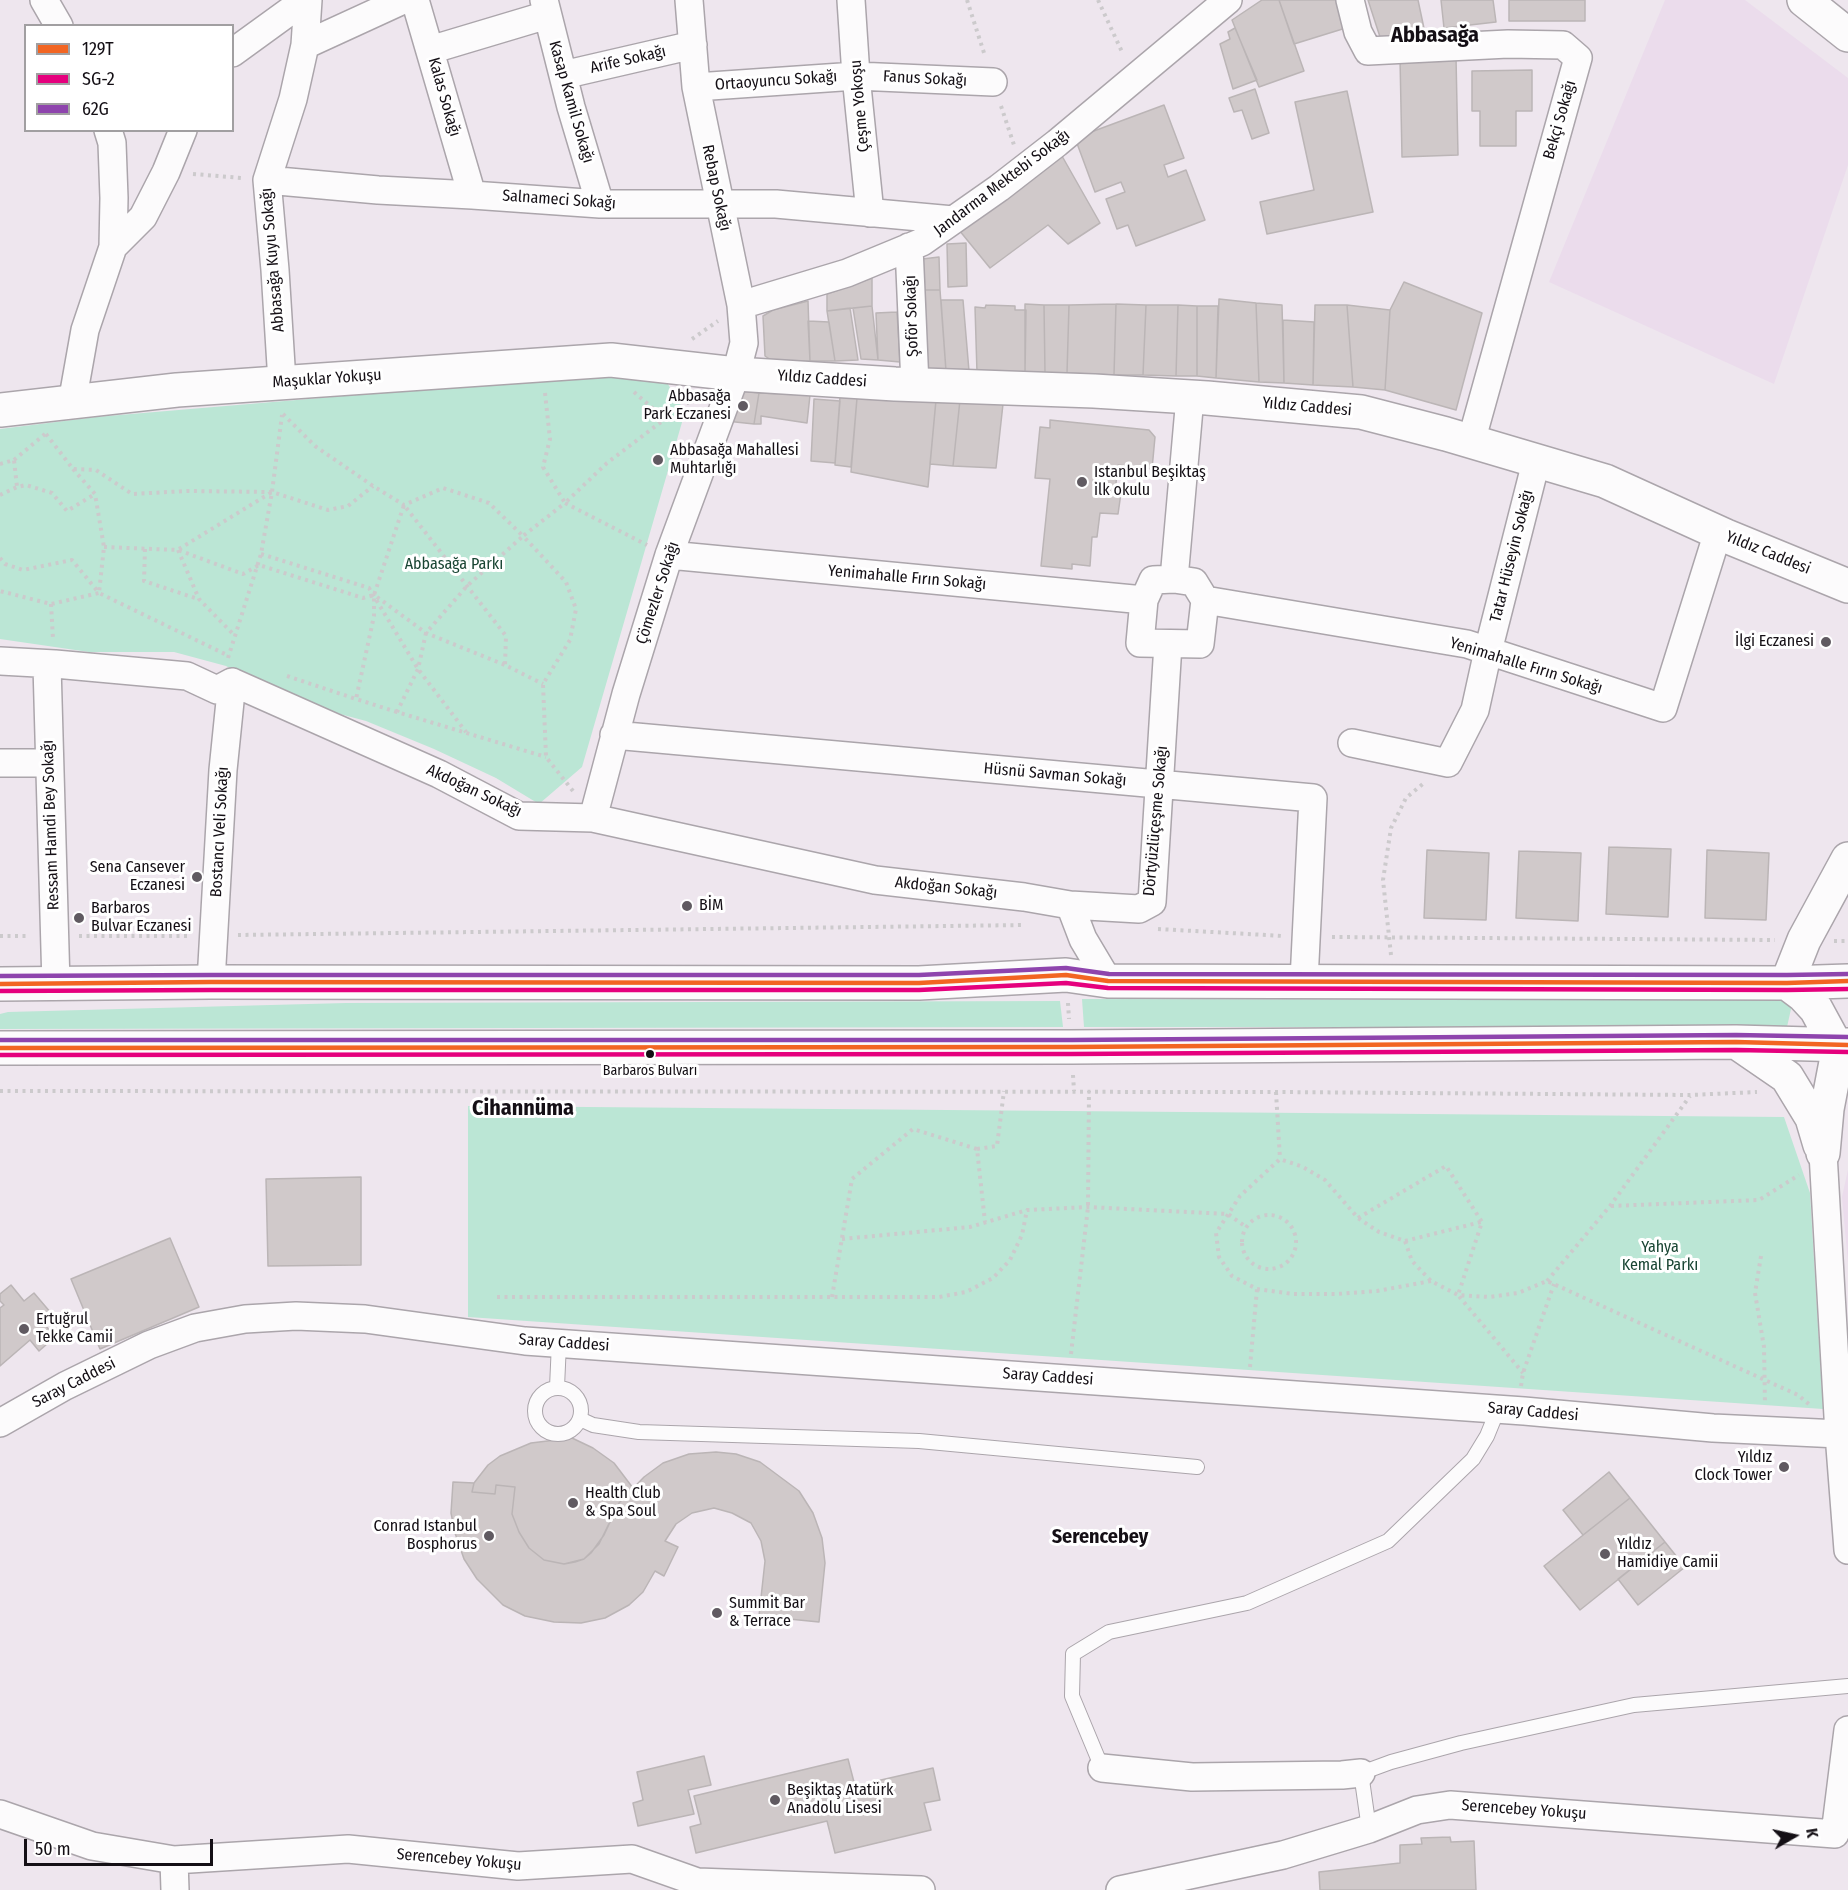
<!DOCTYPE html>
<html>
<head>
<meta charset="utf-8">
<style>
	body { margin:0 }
	#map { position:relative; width:1848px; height:1890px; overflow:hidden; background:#eee6ee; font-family:"Fira Sans Condensed",sans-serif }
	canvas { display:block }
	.legend { position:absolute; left:24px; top:24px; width:210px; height:108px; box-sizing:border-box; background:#fff; border:2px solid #a19fa1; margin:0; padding:8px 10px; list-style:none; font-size:18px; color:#140f15 }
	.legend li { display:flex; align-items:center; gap:12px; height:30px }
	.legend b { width:30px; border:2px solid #a19fa1 }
	.north { position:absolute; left:1764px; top:1806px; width:60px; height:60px; -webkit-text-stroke:4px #fff; paint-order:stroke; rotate:81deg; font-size:16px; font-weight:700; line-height:24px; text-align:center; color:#140f15 }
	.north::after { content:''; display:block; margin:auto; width:21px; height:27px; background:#140f15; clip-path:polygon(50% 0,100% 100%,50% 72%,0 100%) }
	.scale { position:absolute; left:24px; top:1839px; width:189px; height:27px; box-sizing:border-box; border:3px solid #140f15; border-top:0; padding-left:8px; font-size:18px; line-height:21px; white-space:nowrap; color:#140f15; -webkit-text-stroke:4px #fff; paint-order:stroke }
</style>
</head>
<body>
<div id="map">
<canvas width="1848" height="1890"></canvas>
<ul class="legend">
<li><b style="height:8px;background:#f26522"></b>129T</li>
<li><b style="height:8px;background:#e5007d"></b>SG-2</li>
<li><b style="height:8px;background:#8e44ad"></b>62G</li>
</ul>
<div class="north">K</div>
<div class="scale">50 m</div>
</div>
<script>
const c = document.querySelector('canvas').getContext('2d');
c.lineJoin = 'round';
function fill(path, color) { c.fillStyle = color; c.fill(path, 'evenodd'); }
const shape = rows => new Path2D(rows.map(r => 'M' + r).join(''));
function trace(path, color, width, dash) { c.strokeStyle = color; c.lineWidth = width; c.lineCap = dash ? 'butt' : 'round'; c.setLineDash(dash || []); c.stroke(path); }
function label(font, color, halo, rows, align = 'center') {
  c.font = font + ' "Fira Sans Condensed",sans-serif'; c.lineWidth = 6; c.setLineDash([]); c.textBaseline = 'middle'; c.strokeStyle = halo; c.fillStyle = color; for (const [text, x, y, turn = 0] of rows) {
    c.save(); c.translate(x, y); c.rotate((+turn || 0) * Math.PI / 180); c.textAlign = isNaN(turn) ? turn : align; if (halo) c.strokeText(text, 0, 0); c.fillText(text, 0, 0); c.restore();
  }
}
fill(shape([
	[1665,0,1745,0,1848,78,1848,165,1774,384,1549,282],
	[1848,1170,1848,1263,1842,1197]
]), '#ebdcec');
fill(shape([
	[615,373,666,381,685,412,582,767,539,804,496,778,434,749,366,721,295,702,226,666,174,652,89,652,0,639,0,429,96,417],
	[1082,999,1793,1000,1787,1027,1084,1027],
	[1060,1001,1063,1027,0,1029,0,1014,8,1012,346,1003],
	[468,1106,1784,1117,1810,1193,1823,1409,468,1317]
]), '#bbe6d5');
const building = shape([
	[1262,0,1279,0,1304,71,1259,87,1232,20,1262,0],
	[1279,0,1340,0,1349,27,1294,44,1279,0],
	[1368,0,1418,0,1425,33,1381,40,1368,0],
	[1441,0,1493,0,1496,22,1444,28,1441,0],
	[1509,0,1585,0,1585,21,1509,21,1509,0],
	[1235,28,1257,80,1233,89,1220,44,1230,39,1228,32,1235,28],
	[1456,57,1458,155,1402,157,1400,58,1456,57],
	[1532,70,1532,111,1516,111,1516,146,1480,146,1480,111,1472,111,1472,71,1532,70],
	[1255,89,1269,133,1252,139,1242,110,1234,112,1229,98,1255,89],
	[1347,91,1373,212,1267,234,1260,202,1314,190,1295,102,1347,91],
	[1164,105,1184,158,1164,165,1168,177,1186,170,1205,220,1136,246,1128,225,1117,229,1106,199,1125,192,1121,182,1095,192,1075,138,1164,105],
	[1058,149,1100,223,1068,244,1048,225,990,268,959,230,1058,149],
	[966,243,967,286,948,287,947,244,966,243],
	[939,257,940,290,914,290,914,260,939,257],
	[872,278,872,306,827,311,827,294,872,278],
	[1404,282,1482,313,1456,410,1385,390,1390,310,1404,282],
	[914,290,940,290,946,371,920,370,914,290],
	[1219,299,1256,303,1259,382,1216,378,1219,299],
	[941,300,963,300,969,371,946,371,941,300],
	[808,301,810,361,774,362,765,356,763,316,773,310,808,301],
	[1256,303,1282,305,1284,383,1259,382,1256,303],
	[1025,304,1044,305,1045,373,1025,374,1025,304],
	[1116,304,1146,305,1143,375,1114,375,1116,304],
	[1116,304,1114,375,1067,373,1069,305,1116,304],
	[986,305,1015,306,1015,310,1026,310,1025,374,977,373,975,307,985,308,986,305],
	[1044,305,1069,305,1067,373,1045,373,1044,305],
	[1146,305,1178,305,1176,376,1143,375,1146,305],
	[1178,305,1197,306,1197,376,1176,376,1178,305],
	[1315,305,1347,305,1353,387,1313,385,1315,305],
	[1347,305,1390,310,1385,390,1353,387,1347,305],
	[872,306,878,360,861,359,853,308,872,306],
	[1197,306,1218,306,1216,378,1197,376,1197,306],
	[850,308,858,360,835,361,827,311,850,308],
	[897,312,900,362,878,360,876,313,897,312],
	[1283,320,1314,322,1313,385,1284,383,1283,320],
	[808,321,829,322,835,361,810,361,808,321],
	[735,390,759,393,754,424,726,421,735,390],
	[759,393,810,395,807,423,761,416,761,424,754,424,759,393],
	[840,397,857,398,851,467,835,465,840,397],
	[857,398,936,400,928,487,851,472,857,398],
	[814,399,840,401,835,463,811,461,814,399],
	[936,400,960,400,953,466,930,464,936,400],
	[960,400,1003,404,996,468,953,466,960,400],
	[1050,420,1149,430,1155,437,1152,469,1118,465,1115,492,1121,493,1118,514,1100,513,1097,537,1092,537,1090,566,1072,564,1072,569,1041,566,1050,479,1035,478,1040,427,1050,428,1050,420],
	[1609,847,1671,849,1668,917,1606,914,1609,847],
	[1427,850,1489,853,1486,920,1424,918,1427,850],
	[1707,850,1769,853,1766,920,1705,918,1707,850],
	[1519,851,1581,853,1578,921,1516,918,1519,851],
	[361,1177,361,1265,268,1266,266,1179,361,1177],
	[170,1238,199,1307,100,1349,71,1279,170,1238],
	[11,1285,24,1301,34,1293,51,1313,42,1321,55,1337,39,1351,30,1340,0,1366,0,1308,4,1305,0,1301,0,1294,11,1285],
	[572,1438,593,1448,614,1463,633,1488,619,1503,604,1535,591,1553,584,1559,564,1564,544,1560,529,1548,519,1532,512,1514,515,1487,496,1485,495,1494,472,1492,474,1483,488,1465,500,1456,531,1443,572,1438],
	[716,1452,736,1454,760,1462,799,1491,813,1513,822,1538,825,1563,819,1622,759,1616,765,1561,761,1541,751,1523,732,1513,714,1508,692,1513,676,1524,665,1541,678,1547,664,1576,655,1571,643,1592,629,1605,605,1618,581,1623,554,1622,525,1616,503,1605,477,1579,464,1559,455,1533,451,1513,453,1482,474,1483,472,1492,495,1494,496,1485,515,1487,512,1514,519,1532,529,1548,544,1560,564,1564,575,1562,584,1559,599,1544,619,1503,644,1477,663,1463,689,1454,716,1452],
	[1609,1472,1630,1498,1583,1535,1563,1510,1609,1472],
	[1630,1498,1665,1542,1580,1610,1544,1566,1630,1498],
	[1665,1542,1685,1567,1638,1605,1618,1579,1665,1542],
	[704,1756,711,1785,688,1790,694,1814,638,1826,633,1803,643,1800,637,1772,704,1756],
	[848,1759,855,1786,933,1768,940,1800,924,1803,931,1830,835,1853,827,1821,696,1853,690,1827,701,1824,694,1796,848,1759],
	[1450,1837,1451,1842,1474,1841,1476,1890,1320,1890,1319,1872,1400,1863,1400,1845,1422,1844,1421,1838,1450,1837]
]);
fill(building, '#d0c9ca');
trace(building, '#bbb5b6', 1.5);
const lane = shape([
	[557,1387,559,1343],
	'535 1411a23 23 0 1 1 46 0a23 23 0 1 1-46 0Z',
	[580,1419,593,1425,639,1432,919,1441,1197,1467],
	[1102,1768,1072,1696,1073,1654,1109,1632,1247,1603,1388,1541,1473,1459,1487,1436,1498,1409],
	[1369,1829,1361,1773,1391,1762,1461,1743,1634,1705,1848,1686]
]);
const street = shape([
	[44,0,59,26],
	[415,0,472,195],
	[544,0,571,107,600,204],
	[851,0,856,76,870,213],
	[1350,0,1358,32,1368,51,1508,44,1563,45,1578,58,1471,442],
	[305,45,403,0],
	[430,50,547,15],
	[232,53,305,0],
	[563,75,693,45],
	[696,87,856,76,993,82],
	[108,130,112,143,114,198,113,247],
	[267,180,378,190,472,195,600,204,776,204,953,220],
	[909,247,915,385],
	[741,305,847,273,922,242,999,188,1057,143,1228,0],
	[282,382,275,270,267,180,293,99,305,45,308,0],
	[72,403,85,330,113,247,143,217,166,172,183,130],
	[669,555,1144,600],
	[1174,579,1194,582,1205,600,1200,644,1140,643,1144,600,1153,580,1174,579],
	[1174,579,1190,397],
	[1205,600,1467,644,1663,708,1718,532],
	[0,661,55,664,187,676,217,690,232,682,439,774,519,816,593,818,875,880,1024,897,1070,905,1139,909,1152,902,1168,644],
	[47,665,56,985],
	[614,735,1313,798,1304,981],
	[1352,743,1448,763,1475,710,1488,651,1536,462],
	[0,763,49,763],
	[593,818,626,694,669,555,736,374,744,343,741,305,696,87,689,0],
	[1070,905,1083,939,1108,981],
	[211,982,223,770,232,682],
	[0,1423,65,1386,149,1345,195,1328,245,1319,296,1316,365,1319,525,1341,1524,1411,1713,1428,1839,1434,1823,1153],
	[1839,1434,1848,1550],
	[1102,1768,1192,1777,1342,1775,1361,1773],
	[0,1814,92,1846,174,1860,348,1849,518,1866,632,1859,697,1882,921,1890],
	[174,1860,175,1890],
	[1120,1890,1283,1855,1369,1829,1417,1810,1450,1805,1835,1834,1848,1730]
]);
const secondary = shape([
	[1804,0,1848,35],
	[0,410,177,390,611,360,736,374,895,384,1094,391,1207,398,1361,412,1446,434,1605,481,1726,536,1848,586],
	[1787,983,1804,940,1848,859]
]);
const primary = shape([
	[1787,983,1803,995,1816,1009,1836,1046,1836,1062,1827,1109,1823,1153],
	[0,984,211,982,919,983,1066,975,1108,981,1787,983,1848,981],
	[1736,1042,1787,1077,1812,1118,1820,1145],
	[0,1048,1071,1047,1736,1042,1848,1045]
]);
trace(lane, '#aba5ab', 16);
trace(street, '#aba5ab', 30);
trace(secondary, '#aba5ab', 36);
trace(primary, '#aba5ab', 36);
trace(shape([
	[967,0,985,56],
	[1098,0,1123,54],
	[1001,106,1014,145],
	[193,174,242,178],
	[692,339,718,321],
	[634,392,665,419,693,399],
	[545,393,550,439,543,467,565,503,607,463,665,419],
	[283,414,315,446,373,486,404,505,443,488,489,503,523,536,467,586,426,633,418,669,397,712,546,757],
	[46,434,73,469,96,470,132,494,187,491,272,492,328,510,348,506,373,486],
	[14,460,45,434],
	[0,464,14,460,17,487],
	[73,469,95,494,104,547,99,593,229,656],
	[0,495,17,487,26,485,52,493,67,511,95,494],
	[104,547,178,550,243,574,259,565,363,598,374,595],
	[145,549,144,581,198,599],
	[179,549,272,492],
	[178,550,199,599,235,636],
	[261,554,369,588,418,669,466,732],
	[0,558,5,564,23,570,72,560,99,593,51,604,0,591],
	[377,597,426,633,505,665],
	[51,604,53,639],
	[228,658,261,554,272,492,282,415],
	[287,676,356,699],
	[397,712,356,699,374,616,374,595,404,505,506,636,505,665,543,684],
	[573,791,546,757,543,684,570,640,576,609,566,582,523,536,565,503,647,545],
	[1158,929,1283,936],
	[238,935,1025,925],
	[0,936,29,936],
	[79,936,188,936],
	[1332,937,1775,940],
	[1834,941,1848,941],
	[1391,955,1383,880,1391,828,1406,798,1424,783],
	[1068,1003,1069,1019],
	[1073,1075,1074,1091],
	[0,1091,1276,1092,1690,1095,1757,1092],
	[1276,1092,1280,1159],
	[977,1149,997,1146,1004,1091],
	[1611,1206,1759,1200,1799,1175],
	'1242 1242a27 27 0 1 1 54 0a27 27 0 1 1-54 0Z',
	[1358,1218,1446,1166,1482,1222,1458,1295,1523,1373],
	[842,1239,970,1227,1027,1210,1088,1207,1228,1214,1246,1227],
	[1405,1241,1481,1222],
	[1761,1256,1755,1293,1764,1347,1765,1404],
	[1431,1281,1377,1291,1337,1294,1293,1294,1257,1289,1232,1276,1219,1257,1216,1233,1240,1196,1280,1159,1303,1167,1325,1180,1358,1218,1379,1232,1405,1241,1412,1261,1431,1281,1458,1295,1489,1297,1518,1293,1547,1281,1798,1395,1811,1406],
	[1547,1281,1610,1206,1690,1096],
	[497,1297,939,1297,966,1292,993,1278,1010,1260,1022,1235,1027,1210],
	[832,1297,852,1179,913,1129,977,1149,985,1222],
	[1071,1354,1088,1207,1089,1091],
	[1250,1367,1257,1289],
	[1521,1386,1523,1373,1554,1284]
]), '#cccacc', 4, [3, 4.5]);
trace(lane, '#fcfbfc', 14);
trace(street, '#fcfbfc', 27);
trace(secondary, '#fcfbfc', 33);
trace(primary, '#fcfbfc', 33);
trace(shape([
	[0,984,211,982,919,983,1066,975,1108,981,1787,983,1848,981],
	[0,1048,1071,1047,1736,1042,1848,1045]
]), '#f26522', 4.5);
trace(shape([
	[0,991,211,990,919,990,1066,983,1108,988,1787,990,1848,989],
	[0,1055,1071,1054,1736,1050,1848,1052]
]), '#e5007d', 4.5);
trace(shape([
	[0,976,211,975,919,975,1066,968,1109,974,1787,975,1848,974],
	[0,1040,1071,1040,1736,1035,1848,1037]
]), '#8e44ad', 4.5);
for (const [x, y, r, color] of [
	[743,406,6,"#605a61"],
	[658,460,6,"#605a61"],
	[1082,482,6,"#605a61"],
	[1826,642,6,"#605a61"],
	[197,877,6,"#605a61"],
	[687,906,6,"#605a61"],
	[79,918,6,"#605a61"],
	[650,1054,5,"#140f15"],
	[24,1329,6,"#605a61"],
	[1784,1467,6,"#605a61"],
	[573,1503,6,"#605a61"],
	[489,1536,6,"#605a61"],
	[1605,1554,6,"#605a61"],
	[717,1613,6,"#605a61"],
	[775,1800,6,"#605a61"]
]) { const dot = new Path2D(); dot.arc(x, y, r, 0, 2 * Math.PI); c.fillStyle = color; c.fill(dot); trace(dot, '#fff', 2); }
label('14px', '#140f15', '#fff', [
	["Barbaros Bulvarı",650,1071]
]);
label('16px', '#140f15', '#fff', [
	["Arife Sokağı",628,60,-13],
	["Fanus Sokağı",925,79,3],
	["Ortaoyuncu Sokağı",776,81,-4],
	["Kalas Sokağı",444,97,74],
	["Kasap Kamil Sokağı",571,102,74],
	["Çeşme Yokoşu",860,106,-95],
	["Bekçi Sokağı",1560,120,-74],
	["Jandarma Mektebi Sokağı",1002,183,-37],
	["Rebap Sokağı",716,188,78],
	["Salnameci Sokağı",559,200,4],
	["Abbasağa Kuyu Sokağı",273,260,-95],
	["Şoför Sokağı",912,316,-92],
	["Maşuklar Yokuşu",327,379,-4],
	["Yıldız Caddesi",822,379,4],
	["Yıldız Caddesi",1307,407,5],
	["Yıldız Caddesi",1768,553,22],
	["Tatar Hüseyin Sokağı",1512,556,-76],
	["Yenimahalle Fırın Sokağı",907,578,5],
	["Çömezler Sokağı",658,593,-72],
	["Yenimahalle Fırın Sokağı",1526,666,17],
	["Hüsnü Savman Sokağı",1055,775,5],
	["Akdoğan Sokağı",474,791,25],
	["Dörtyüzlüçeşme Sokağı",1156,821,-85],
	["Ressam Hamdi Bey Sokağı",51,825,-92],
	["Bostancı Veli Sokağı",220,832,-87],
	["Akdoğan Sokağı",946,888,6],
	["Saray Caddesi",564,1343,4],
	["Saray Caddesi",1048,1377,4],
	["Saray Caddesi",74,1383,-27],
	["Saray Caddesi",1533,1412,5],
	["Serencebey Yokuşu",1524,1810,4],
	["Serencebey Yokuşu",459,1860,5]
]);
label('16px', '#140f15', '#fff', [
	["Abbasağa",731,397,"right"],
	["Park Eczanesi",731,415,"right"],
	["Abbasağa Mahallesi",670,451],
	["Muhtarlığı",670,469],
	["Istanbul Beşiktaş",1094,473],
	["ilk okulu",1094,491],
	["İlgi Eczanesi",1814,642,"right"],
	["Sena Cansever",185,868,"right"],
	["Eczanesi",185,886,"right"],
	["BİM",699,906],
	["Barbaros",91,909],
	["Bulvar Eczanesi",91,927],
	["Ertuğrul",36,1320],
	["Tekke Camii",36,1338],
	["Yıldız",1772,1458,"right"],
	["Clock Tower",1772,1476,"right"],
	["Health Club",585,1494],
	["& Spa Soul",585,1512],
	["Conrad Istanbul",477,1527,"right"],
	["Bosphorus",477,1545,"right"],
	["Yıldız",1617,1545],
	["Hamidiye Camii",1617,1563],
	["Summit Bar",729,1604],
	["& Terrace",729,1622],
	["Beşiktaş Atatürk",787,1791],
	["Anadolu Lisesi",787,1809]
], 'left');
label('16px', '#194533', '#fff', [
	["Abbasağa Parkı",454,565],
	["Yahya",1660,1248],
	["Kemal Parkı",1660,1266]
]);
label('bold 20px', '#140f15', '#fff', [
	["Serencebey",1100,1537]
]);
label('bold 22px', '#140f15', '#fff', [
	["Abbasağa",1435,36],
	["Cihannüma",523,1109]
]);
</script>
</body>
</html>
